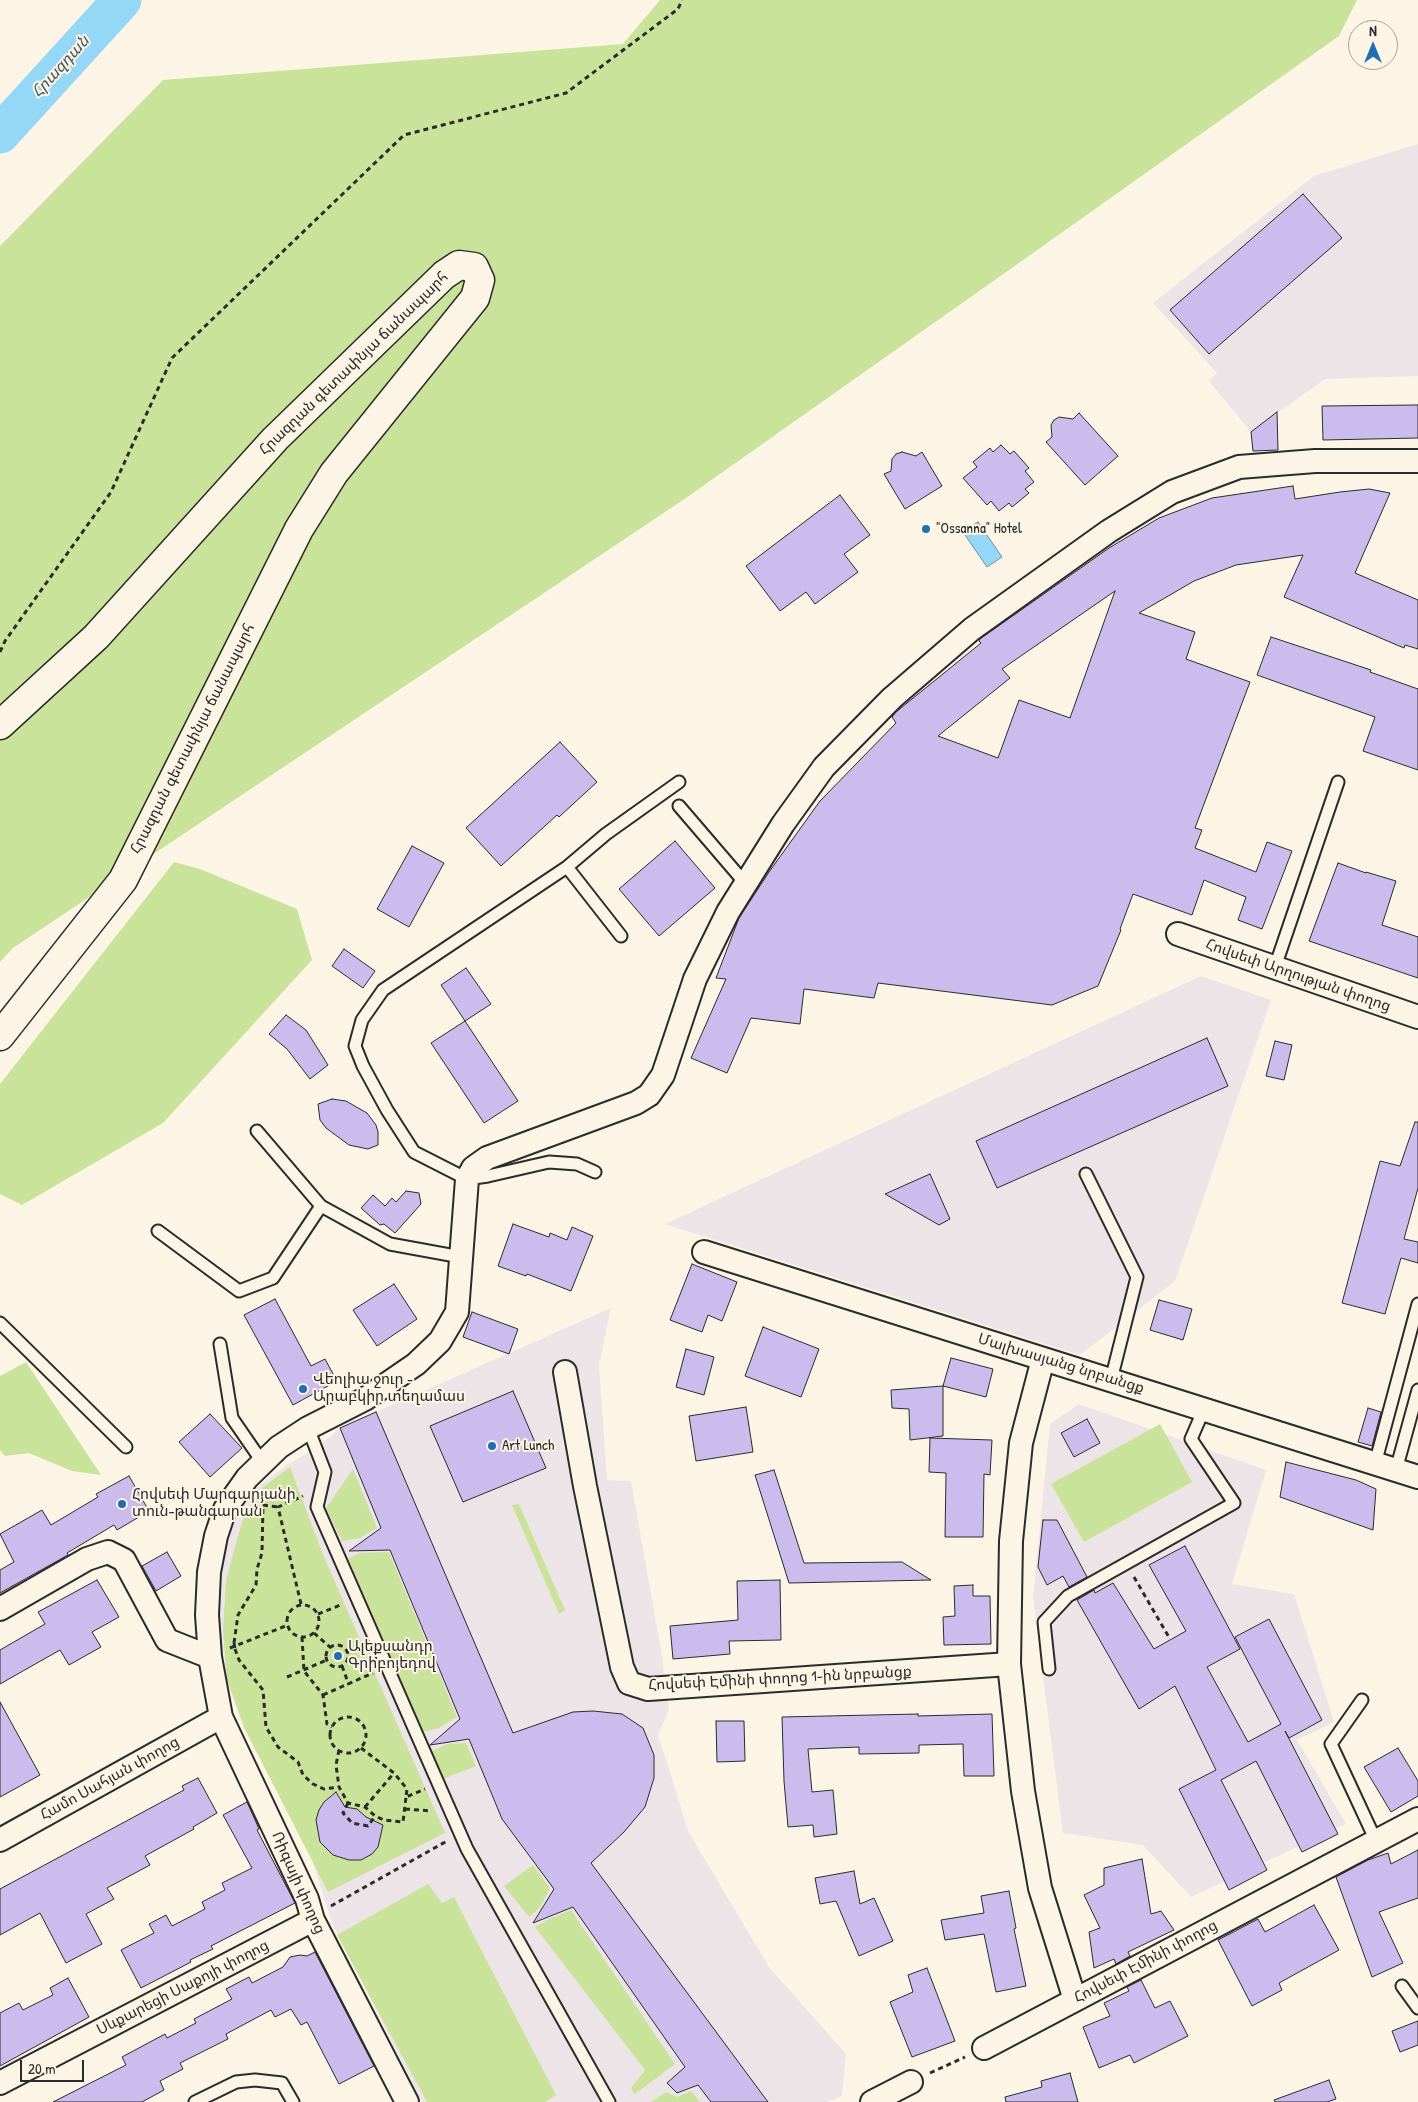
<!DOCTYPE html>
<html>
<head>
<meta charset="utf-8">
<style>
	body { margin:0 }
	#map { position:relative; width:1418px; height:2102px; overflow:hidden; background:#fcf5e5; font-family:"Patrick Hand",sans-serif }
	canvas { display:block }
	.north { position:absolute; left:1348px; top:20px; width:50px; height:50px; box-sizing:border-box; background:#fcf5e5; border:1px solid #a8a49b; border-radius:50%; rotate:0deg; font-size:14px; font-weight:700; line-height:20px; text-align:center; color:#2b2b2b }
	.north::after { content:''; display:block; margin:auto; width:18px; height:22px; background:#1f6fb2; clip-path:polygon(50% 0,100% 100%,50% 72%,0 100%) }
	.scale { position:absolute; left:20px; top:2060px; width:64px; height:22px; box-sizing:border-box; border:2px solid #2b2b2b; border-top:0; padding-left:6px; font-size:15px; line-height:18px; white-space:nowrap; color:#2b2b2b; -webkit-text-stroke:4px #fcf5e5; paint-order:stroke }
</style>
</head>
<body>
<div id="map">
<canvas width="1418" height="2102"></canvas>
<div class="north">N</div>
<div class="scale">20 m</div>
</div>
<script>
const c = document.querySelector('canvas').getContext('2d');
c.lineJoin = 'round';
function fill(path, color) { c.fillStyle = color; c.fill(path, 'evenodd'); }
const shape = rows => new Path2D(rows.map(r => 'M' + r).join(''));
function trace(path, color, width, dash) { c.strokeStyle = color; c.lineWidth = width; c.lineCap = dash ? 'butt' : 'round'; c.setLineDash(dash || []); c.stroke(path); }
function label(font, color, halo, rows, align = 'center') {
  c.font = font + ' "Patrick Hand","Noto Sans Armenian",sans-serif'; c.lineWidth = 4; c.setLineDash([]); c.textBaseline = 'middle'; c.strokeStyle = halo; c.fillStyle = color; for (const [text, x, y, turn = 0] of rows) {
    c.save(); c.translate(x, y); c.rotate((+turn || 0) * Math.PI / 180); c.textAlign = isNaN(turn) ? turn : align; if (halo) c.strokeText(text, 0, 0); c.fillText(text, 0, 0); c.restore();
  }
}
fill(shape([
	[1418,144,1418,376,1325,379,1251,432,1209,381,1217,373,1153,303,1314,176],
	[1201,976,1271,1000,1175,1281,1080,1355,665,1224],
	[611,1308,599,1365,607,1480,631,1481,662,1656,669,1710,658,1735,689,1833,769,1967,846,2054,842,2096,827,2102,422,2102,332,1923,312,1859,245,1731,220,1663,220,1574,231,1522,258,1487,285,1466,315,1449,340,1428],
	[1079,1404,1266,1470,1232,1584,1294,1594,1334,1722,1297,1740,1346,1824,1191,1897,1143,1845,1063,1833,1033,1597,1050,1424]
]), '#ede4e7');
fill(shape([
	[660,0,1357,0,1339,36,1026,258,683,500,13,948,0,962,0,246,163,80,623,44],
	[174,862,200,869,297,909,312,960,163,1123,22,1205,0,1194,0,1084],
	[26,1362,101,1475,72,1471,29,1453,5,1456,0,1450,0,1376],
	[1160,1424,1192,1482,1084,1542,1051,1484],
	[290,1467,324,1557,445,1833,328,1892,244,1727,227,1679,223,1629,226,1581,235,1546,244,1516,262,1488],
	[353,1469,377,1528,360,1538,342,1541,326,1508],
	[519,1504,565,1610,559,1614,512,1505],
	[389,1552,457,1717,439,1728,423,1732,348,1558,361,1553],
	[466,1743,476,1766,443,1779,430,1752,447,1744],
	[533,1865,550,1888,540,1908,529,1917,504,1886],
	[428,1884,442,1903,454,1897,556,2095,545,2102,427,2102,337,1935],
	[571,1910,675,2064,635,2094,631,2088,645,2070,535,1927,549,1919],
	[691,2091,700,2102,651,2102,666,2092,677,2097]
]), '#c9e49a');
const water = shape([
	[978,522,1002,557,987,567,963,532,978,522]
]);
fill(water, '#95d7f7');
trace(water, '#6b92a5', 1);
trace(shape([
	[0,134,122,0]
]), '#95d7f7', 39);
const building = shape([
	[1303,194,1342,238,1209,354,1170,310,1303,194],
	[1418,405,1418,438,1323,440,1322,406,1418,405],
	[1277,412,1278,450,1253,451,1251,432,1277,412],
	[1079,413,1118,456,1085,485,1046,442,1052,437,1051,425,1054,420,1059,417,1073,419,1079,413],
	[1001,445,1010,454,1014,451,1029,468,1025,471,1034,482,1025,489,1029,493,1012,507,1009,503,999,511,991,501,987,505,963,478,977,467,973,462,990,448,993,452,1001,445],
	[902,452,916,456,922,452,942,486,905,509,884,474,891,471,892,459,896,454,902,452],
	[1293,486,1295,499,1340,492,1369,489,1390,493,1355,573,1418,600,1418,649,1405,645,1404,648,1284,597,1303,555,1236,565,1194,581,1139,613,1195,632,1186,659,1250,682,1195,828,1202,830,1195,848,1256,872,1267,842,1292,851,1262,929,1238,920,1246,897,1204,880,1192,915,1133,894,1120,929,1121,930,1098,986,1052,1005,878,983,874,998,804,989,800,1024,751,1018,727,1073,691,1058,726,979,716,978,739,918,769,872,820,801,896,723,892,717,896,712,981,643,979,641,980,639,1109,548,1159,518,1212,498,1293,486],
	[1115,591,1070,718,1019,700,998,758,938,736,1010,678,1002,669,1115,591],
	[840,495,870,535,844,554,858,572,815,604,806,592,780,611,746,566,840,495],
	[1271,637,1371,670,1370,672,1418,689,1418,770,1363,751,1375,717,1257,675,1271,637],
	[560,742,597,782,559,817,557,815,501,866,466,828,560,742],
	[675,841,715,888,659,936,619,889,675,841],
	[412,846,444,863,409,927,377,909,412,846],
	[1338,863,1366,873,1366,872,1396,881,1382,925,1418,937,1418,978,1309,941,1338,863],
	[344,949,375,971,363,988,332,966,344,949],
	[466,968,491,1004,465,1021,441,985,466,968],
	[286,1015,306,1030,328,1065,310,1079,287,1049,269,1034,286,1015],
	[465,1021,518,1101,484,1123,431,1043,465,1021],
	[1207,1038,1228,1086,997,1188,976,1141,1207,1038],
	[1275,1041,1292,1045,1284,1080,1266,1076,1275,1041],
	[332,1099,346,1101,367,1113,376,1125,378,1132,378,1145,368,1149,349,1145,326,1128,320,1120,318,1104,332,1099],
	[1415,1122,1418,1122,1418,1188,1404,1239,1418,1242,1418,1263,1401,1258,1385,1314,1342,1303,1380,1161,1400,1166,1415,1122],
	[930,1174,950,1219,939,1225,885,1194,930,1174],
	[406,1191,419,1193,421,1204,395,1233,384,1224,380,1225,361,1208,373,1195,385,1206,392,1198,396,1202,406,1191],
	[513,1224,549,1237,550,1233,567,1240,572,1227,593,1236,571,1291,527,1274,526,1276,498,1266,513,1224],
	[692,1264,737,1282,722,1321,708,1315,702,1332,670,1320,692,1264],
	[394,1284,417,1319,377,1346,353,1310,394,1284],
	[275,1299,311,1366,325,1359,337,1381,293,1405,244,1315,275,1299],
	[1159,1300,1192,1309,1183,1340,1150,1330,1159,1300],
	[472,1312,518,1329,509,1354,463,1337,472,1312],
	[763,1327,819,1349,801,1397,745,1376,763,1327],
	[686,1349,714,1357,704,1395,676,1387,686,1349],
	[951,1358,993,1369,986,1397,943,1386,951,1358],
	[943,1386,943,1436,910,1440,909,1409,892,1408,891,1390,943,1386],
	[513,1391,546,1468,463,1502,430,1426,513,1391],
	[746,1407,753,1452,696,1461,689,1416,746,1407],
	[1368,1408,1381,1412,1372,1446,1358,1442,1368,1408],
	[376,1412,513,1733,573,1712,593,1711,622,1714,643,1728,654,1755,654,1778,645,1807,624,1832,591,1863,768,2102,711,2102,698,2085,677,2093,667,2083,685,2067,573,1907,533,1923,554,1889,502,1819,469,1739,430,1745,460,1719,390,1550,349,1551,381,1528,340,1428,376,1412],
	[210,1414,242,1448,210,1477,179,1442,210,1414],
	[1087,1419,1100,1443,1074,1457,1061,1433,1087,1419],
	[930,1438,992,1440,990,1475,984,1474,983,1537,945,1537,946,1473,929,1472,930,1438],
	[1286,1462,1356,1480,1376,1489,1373,1530,1280,1497,1286,1462],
	[774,1470,804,1563,902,1562,931,1580,789,1583,755,1475,774,1470],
	[129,1476,149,1511,117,1530,114,1525,67,1553,68,1555,0,1593,0,1570,14,1562,0,1534,42,1510,51,1525,98,1497,96,1494,129,1476],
	[1043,1520,1057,1520,1087,1577,1069,1587,1063,1576,1047,1585,1038,1567,1043,1520],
	[1185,1546,1240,1649,1207,1667,1248,1742,1281,1724,1235,1637,1269,1619,1322,1720,1289,1738,1285,1731,1338,1834,1302,1852,1256,1761,1221,1780,1267,1870,1229,1890,1179,1789,1216,1770,1175,1686,1139,1709,1077,1600,1094,1590,1095,1593,1113,1583,1154,1649,1186,1631,1149,1565,1185,1546],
	[167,1552,181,1576,156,1591,142,1566,167,1552],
	[97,1580,119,1617,92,1632,101,1647,69,1665,60,1650,0,1684,0,1650,45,1624,38,1612,97,1580],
	[780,1580,781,1640,729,1641,730,1654,673,1659,670,1626,738,1620,737,1581,780,1580],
	[973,1585,973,1596,990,1596,991,1644,944,1645,943,1617,955,1616,954,1586,973,1585],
	[0,1702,40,1775,0,1797,0,1702],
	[918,1714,918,1716,992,1714,994,1776,964,1776,963,1744,919,1745,919,1753,859,1754,859,1747,808,1749,812,1792,833,1790,837,1834,814,1837,813,1825,788,1827,784,1781,782,1717,918,1714],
	[716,1721,744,1721,745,1761,717,1762,716,1721],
	[1398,1748,1418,1781,1418,1796,1391,1812,1364,1767,1398,1748],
	[198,1778,217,1813,193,1827,194,1829,145,1856,150,1865,107,1888,114,1899,86,1914,102,1944,66,1963,40,1913,0,1935,0,1889,184,1790,182,1786,198,1778],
	[336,1792,345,1807,357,1809,366,1817,383,1825,378,1847,372,1854,361,1860,349,1860,333,1855,320,1842,316,1820,319,1810,324,1802,336,1792],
	[247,1802,259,1829,257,1830,295,1903,211,1946,213,1949,190,1960,191,1962,141,1988,121,1950,154,1933,149,1924,166,1915,172,1926,205,1909,202,1902,225,1890,222,1883,252,1868,223,1815,247,1802],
	[1418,1850,1418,1898,1379,1912,1403,1963,1372,1977,1336,1877,1368,1860,1388,1853,1391,1864,1418,1850],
	[1142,1859,1151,1914,1161,1911,1174,1930,1128,1952,1130,1956,1116,1964,1114,1959,1094,1968,1089,1932,1100,1928,1084,1895,1104,1885,1104,1868,1142,1859],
	[854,1871,860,1904,874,1898,893,1941,859,1956,836,1901,820,1904,815,1878,854,1871],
	[1009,1891,1016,1928,1014,1929,1026,1986,996,1992,984,1934,945,1940,941,1920,984,1913,981,1896,1009,1891],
	[1314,1905,1339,1950,1279,1983,1282,1990,1252,2006,1218,1940,1258,1919,1265,1932,1314,1905],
	[315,1952,374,2066,339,2084,307,2022,301,2025,291,2009,275,2017,271,2010,226,2034,228,2039,180,2063,183,2069,160,2081,164,2090,142,2102,53,2102,126,2065,122,2057,165,2034,167,2038,196,2023,194,2019,232,1999,226,1989,249,1977,252,1983,283,1967,290,1957,300,1955,307,1956,315,1952],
	[927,1968,955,2041,912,2057,890,2002,913,1992,908,1975,927,1968],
	[68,1978,89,2017,0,2066,0,2013,19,2003,23,2010,53,1995,50,1988,68,1978],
	[1141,1980,1155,2008,1170,2001,1188,2036,1134,2063,1130,2055,1099,2068,1083,2027,1110,2016,1104,2003,1129,1991,1127,1987,1141,1980],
	[1418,2021,1418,2045,1400,2052,1392,2031,1418,2021],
	[1070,2073,1078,2102,1006,2102,1005,2097,1042,2087,1041,2081,1070,2073],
	[1329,2080,1336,2099,1327,2102,1275,2102,1274,2100,1329,2080]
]);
fill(building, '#cbbced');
trace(building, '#2b2b2b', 1);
const service = shape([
	[679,806,745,883],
	[567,867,621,936],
	[1275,967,1338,782],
	[257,1131,321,1206,390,1244,461,1257],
	[595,1172,577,1164,549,1162,488,1176,467,1179,414,1152,387,1110,363,1066,355,1046,362,1020,383,990,567,867,606,834,679,782],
	[1086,1174,1137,1277,1111,1380],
	[158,1231,239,1291,273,1278,321,1206],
	[0,1323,126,1447],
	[220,1344,232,1418,263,1463],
	[308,1428,325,1472,317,1507,467,1849,609,2102],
	[1375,1464,1418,1304],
	[1396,1470,1418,1390],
	[1049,1669,1044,1622,1068,1596,1234,1503,1191,1439,1204,1409],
	[1362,1700,1331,1744,1376,1841],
	[1402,1986,1418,2008],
	[195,2102,236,2082,255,2080,282,2083,293,2102]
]);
const minor = shape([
	[1178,934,1418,1017],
	[704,1252,1418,1477],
	[1043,1359,1021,1443,1011,1541,1009,1664,1023,1791,1040,1888,1075,2000],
	[565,1372,585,1486,622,1667,629,1683,648,1689,1009,1664],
	[0,1609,87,1559,108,1552,124,1560,167,1640,210,1657],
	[0,1840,221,1717],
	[984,2048,1418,1819],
	[0,2083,313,1920],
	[407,2102,313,1920,307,1899,221,1717,210,1657,207,1615,209,1572,216,1536,225,1509,247,1478,279,1447,308,1428,365,1399,416,1364,440,1341,457,1312,467,1179,473,1168,487,1158,636,1103,649,1095,663,1075,695,979,728,912,783,824,824,767,892,698,972,629,1109,531,1172,492,1239,467,1315,461,1418,461],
	[872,2102,911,2082]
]);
const tertiary = shape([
	[0,725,96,637,275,439,444,275,459,265,474,267,480,280,475,298,334,473,299,529,123,880,0,1036]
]);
trace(service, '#2b2b2b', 15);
trace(minor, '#2b2b2b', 26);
trace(tertiary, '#2b2b2b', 31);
trace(shape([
	[0,652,5,641,111,492,172,358,404,135,566,93,678,9,682,0],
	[1134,1577,1170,1639],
	[301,1604,278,1507,303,1496],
	'287 1621a16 16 0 1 1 32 0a16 16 0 1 1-32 0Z',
	[318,1614,343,1604],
	[314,1633,331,1648],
	[302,1637,304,1671,323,1695,327,1724,332,1727],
	[234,1643,238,1615,256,1585,257,1569,262,1553,263,1505,278,1507],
	'326 1656a11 11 0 1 1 22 0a11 11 0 1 1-22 0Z',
	[230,1648,288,1625],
	[235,1649,239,1660,263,1690,266,1727,278,1747,298,1762,303,1775,313,1784,324,1789,339,1787],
	[342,1666,349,1685],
	[287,1677,327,1660],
	[323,1695,373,1673],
	'330 1735a18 18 0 1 1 36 0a18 18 0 1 1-36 0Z',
	[361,1748,394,1773,407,1789,406,1797,425,1789],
	[339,1750,336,1765,339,1787,348,1803,365,1807,375,1816,384,1820,403,1822,406,1797],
	[348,1803,343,1813,352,1823,368,1826,375,1816],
	[365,1807,394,1773],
	[405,1809,432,1811],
	[331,1906,447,1841],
	[930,2073,965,2057]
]), '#2b2b2b', 3, [5, 4]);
trace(service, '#fcf5e5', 11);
trace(minor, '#fcf5e5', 22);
trace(tertiary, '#fcf5e5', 28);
trace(shape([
	[234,1643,235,1649]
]), '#2b2b2b', 3, [5, 4]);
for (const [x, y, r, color] of [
	[926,529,5,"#1f6fb2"],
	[303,1389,5,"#1f6fb2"],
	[492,1446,5,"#1f6fb2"],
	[122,1504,5,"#1f6fb2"],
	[338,1656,5,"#1f6fb2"]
]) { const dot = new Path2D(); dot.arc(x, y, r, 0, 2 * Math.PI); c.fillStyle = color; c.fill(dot); trace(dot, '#fcf5e5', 2); }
label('15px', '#2b2b2b', '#fcf5e5', [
	["Հրազդան գետափնյա ճանապարհ",354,364,-44],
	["Հրազդան գետափնյա ճանապարհ",193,739,-63],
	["Հովսեփ Արղության փողոց",1298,976,19],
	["Մալխասյանց նրբանցք",1061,1364,17],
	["Հովսեփ Էմինի փողոց 1-ին նրբանցք",780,1679,-3],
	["Համո Սահյան փողոց",110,1779,-29],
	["Ռիգայի փողոց",298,1883,66],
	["Հովսեփ Էմինի փողոց",1146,1962,-28],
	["Սևքարեցի Սաքոյի փողոց",183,1988,-27]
]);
label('15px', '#2b2b2b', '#fcf5e5', [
	["\"Ossanna\" Hotel",936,529],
	["Վեոլիա ջուր -",313,1380],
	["Արաբկիր տեղամաս",313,1397],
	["Art Lunch",502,1446],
	["Հովսեփ Մարգարյանի",132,1495],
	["տուն-թանգարան",132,1512],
	["Ալեքսանդր",348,1647],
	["Գրիբոյեդով",348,1664]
], 'left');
label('italic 16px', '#46565e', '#fcf5e5', [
	["Հրազդան",61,67,-48]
]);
</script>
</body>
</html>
